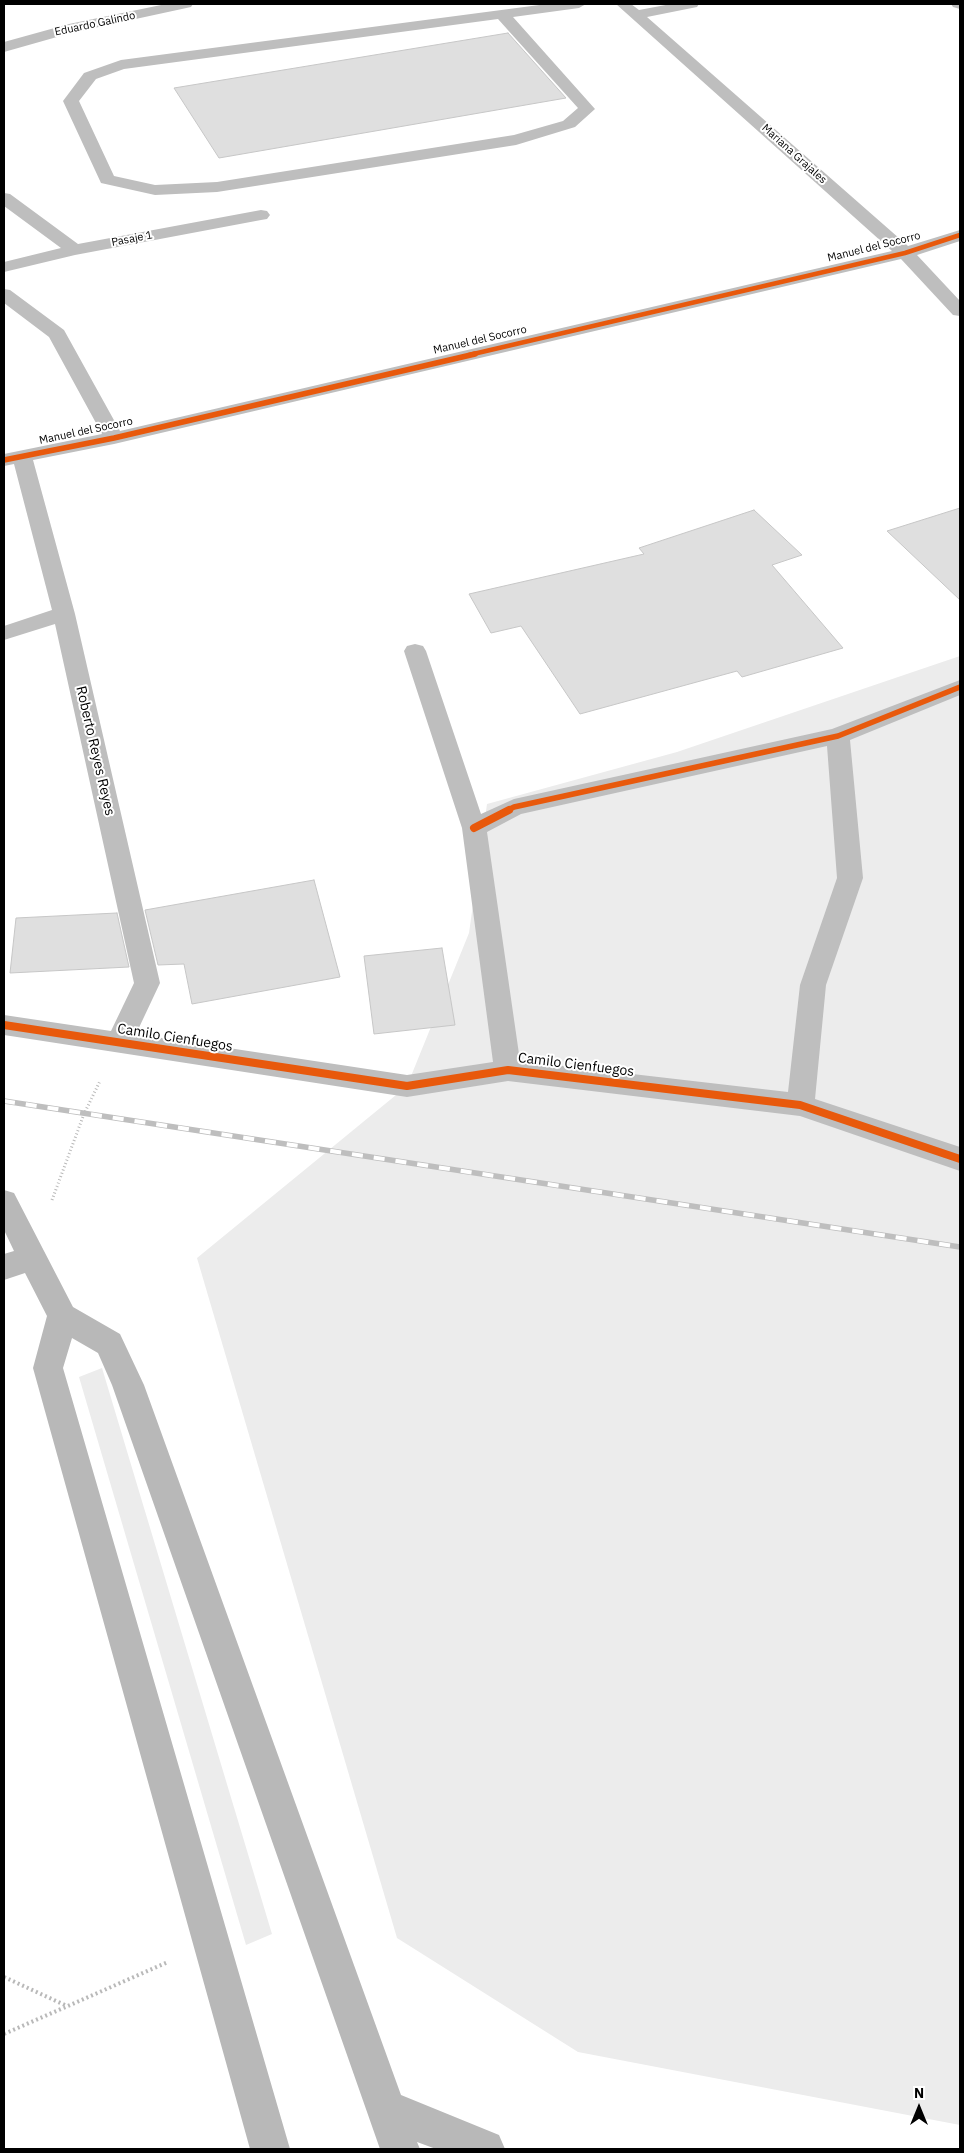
<!DOCTYPE html>
<html>
<head>
<meta charset="utf-8">
<style>
	body { margin:0 }
	#map { position:relative; width:964px; height:2153px; overflow:hidden; background:#fff; font-family:"IBM Plex Sans",sans-serif }
	canvas { display:block }
	.frame { position:absolute; inset:0; border:5px solid #000; pointer-events:none }
	.north { position:absolute; left:894px; top:2083px; width:50px; height:50px; -webkit-text-stroke:4px #fff; paint-order:stroke; rotate:0deg; font-size:14px; font-weight:700; line-height:20px; text-align:center; color:#000 }
	.north::after { content:''; display:block; margin:auto; width:18px; height:22px; background:#000; clip-path:polygon(50% 0,100% 100%,50% 72%,0 100%) }
</style>
</head>
<body>
<div id="map">
<canvas width="964" height="2153"></canvas>
<div class="frame"></div>
<div class="north">N</div>
</div>
<script>
const c = document.querySelector('canvas').getContext('2d');
c.lineJoin = 'round';
function fill(path, color) { c.fillStyle = color; c.fill(path, 'evenodd'); }
const shape = rows => new Path2D(rows.map(r => 'M' + r).join(''));
function trace(path, color, width, dash) { c.strokeStyle = color; c.lineWidth = width; c.lineCap = dash ? 'butt' : 'round'; c.setLineDash(dash || []); c.stroke(path); }
function label(font, color, halo, rows, align = 'center') {
  c.font = font + ' "IBM Plex Sans",sans-serif'; c.lineWidth = 4; c.setLineDash([]); c.textBaseline = 'middle'; c.strokeStyle = halo; c.fillStyle = color; for (const [text, x, y, turn = 0] of rows) {
    c.save(); c.translate(x, y); c.rotate((+turn || 0) * Math.PI / 180); c.textAlign = isNaN(turn) ? turn : align; if (halo) c.strokeText(text, 0, 0); c.fillText(text, 0, 0); c.restore();
  }
}
fill(shape([
	[960,656,960,2125,578,2052,397,1938,197,1258,407,1086,469,933,487,804,677,752],
	[102,1368,272,1934,246,1945,79,1377]
]), '#ececec');
const building = shape([
	[508,33,566,98,219,158,174,88,508,33],
	[960,508,960,600,887,531,960,508],
	[754,510,802,555,772,565,843,648,742,677,737,671,580,714,521,626,491,633,469,594,644,554,639,548,754,510],
	[314,880,340,977,192,1004,184,964,158,965,145,910,314,880],
	[117,913,129,967,10,973,16,918,117,913],
	[442,948,455,1025,374,1034,364,956,442,948]
]);
fill(building, '#dfdfdf');
trace(building, '#c7c7c7', 1);
trace(shape([
	[52,1200,84,1114,100,1081]
]), '#b9b9b9', 3, [1, 2.5]);
trace(shape([
	[4,1977,67,2006],
	[4,2034,168,1962]
]), '#b9b9b9', 4, [2, 3]);
fill(shape([
	[547,4,586,4,579,8,513,17,595,109,575,127,516,145,217,192,155,195,101,183,63,101,84,73,121,60,547,4],
	[498,19,578,108,563,121,514,135,217,182,155,185,114,176,79,101,96,79,124,69,498,19]
]), '#bebebe');
fill(shape([
	[166,4,193,4,191,7,71,33,4,52,4,42,69,24,166,4],
	[616,4,631,4,639,10,671,4,699,4,697,7,647,17,908,246,960,230,960,241,917,255,960,301,960,316,953,315,901,259,114,444,33,460,75,614,160,983,136,1034,407,1075,493,1062,462,828,404,651,407,646,415,644,423,646,426,651,481,814,514,799,832,729,960,680,960,695,850,740,863,878,826,985,815,1099,960,1147,960,1171,800,1116,508,1081,407,1097,4,1035,4,1015,111,1031,134,983,55,624,4,640,4,626,52,610,14,464,4,466,4,454,102,434,49,337,4,303,4,289,10,290,64,330,120,431,892,251,616,4],
	[827,746,837,878,800,985,788,1092,520,1061,487,832,521,814,827,746],
	[951,4,960,4,960,9,953,7,951,4],
	[4,193,10,194,78,244,261,210,267,211,270,215,267,219,261,220,75,255,4,272,4,262,61,248,4,206,4,193]
]), '#bebebe');
fill(shape([
	[4,1190,14,1193,73,1307,120,1334,144,1385,401,2095,499,2135,505,2149,436,2149,417,2142,420,2149,380,2149,112,1385,98,1353,72,1338,63,1368,290,2149,250,2149,33,1368,47,1316,25,1273,4,1280,4,1254,14,1251,4,1230,4,1190]
]), '#b8b8b8');
const rail = shape([
	[4,1101,960,1247]
]);
trace(rail, '#bebebe', 5.5);
trace(rail, '#fff', 4, [11]);
trace(shape([
	[469,355,905,253,960,235]
]), '#e8590c', 4.5);
trace(shape([
	[4,460,114,438,475,354],
	[506,811,514,807,838,736,960,687]
]), '#e8590c', 5.5);
trace(shape([
	[474,828,509,810],
	[4,1025,407,1086,508,1070,800,1105,960,1159]
]), '#e8590c', 8);
label('11px', '#000', '#fff', [
	["Eduardo Galindo",95,24,-12],
	["Mariana Grajales",794,154,42],
	["Pasaje 1",132,239,-11],
	["Manuel del Socorro",874,247,-14],
	["Manuel del Socorro",480,340,-13],
	["Manuel del Socorro",86,431,-12]
]);
label('14px', '#000', '#fff', [
	["Roberto Reyes Reyes",95,751,77],
	["Camilo Cienfuegos",175,1038,9],
	["Camilo Cienfuegos",576,1065,7]
]);
</script>
</body>
</html>
